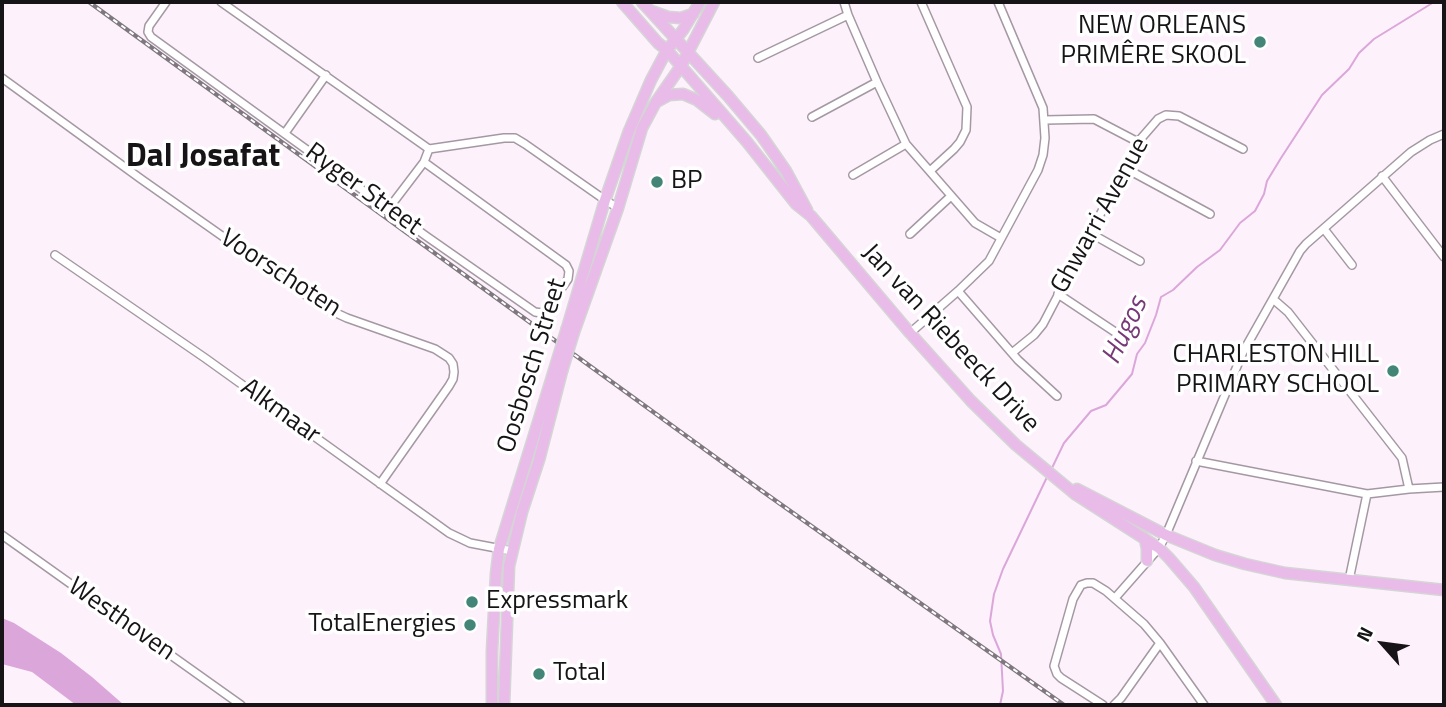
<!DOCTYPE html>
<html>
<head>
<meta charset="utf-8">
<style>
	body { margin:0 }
	#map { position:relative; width:1446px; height:707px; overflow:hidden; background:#fdf1fc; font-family:"Titillium Web",sans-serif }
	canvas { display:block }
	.frame { position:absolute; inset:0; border:4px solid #171417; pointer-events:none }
	.north { position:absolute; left:1348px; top:609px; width:70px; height:70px; -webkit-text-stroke:5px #fff; paint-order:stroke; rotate:298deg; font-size:19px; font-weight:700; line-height:28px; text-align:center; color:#171417 }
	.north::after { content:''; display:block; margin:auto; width:24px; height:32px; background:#171417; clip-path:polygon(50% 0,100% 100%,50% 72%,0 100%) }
</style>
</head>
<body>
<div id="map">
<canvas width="1446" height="707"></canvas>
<div class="frame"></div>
<div class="north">N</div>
</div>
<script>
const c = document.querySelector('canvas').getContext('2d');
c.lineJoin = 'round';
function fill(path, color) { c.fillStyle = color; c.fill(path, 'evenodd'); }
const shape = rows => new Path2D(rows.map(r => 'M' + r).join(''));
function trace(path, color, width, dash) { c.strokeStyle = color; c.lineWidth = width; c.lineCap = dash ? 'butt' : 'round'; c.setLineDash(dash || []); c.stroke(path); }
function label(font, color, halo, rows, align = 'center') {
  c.font = font + ' "Titillium Web",sans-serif'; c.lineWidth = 7; c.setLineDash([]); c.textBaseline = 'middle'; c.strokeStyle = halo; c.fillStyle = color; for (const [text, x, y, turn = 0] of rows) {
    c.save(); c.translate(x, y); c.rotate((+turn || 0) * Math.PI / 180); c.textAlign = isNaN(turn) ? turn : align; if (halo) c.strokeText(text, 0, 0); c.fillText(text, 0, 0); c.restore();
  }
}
fill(shape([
	[2,618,14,623,61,653,92,677,124,705,76,705,32,672,2,664]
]), '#dba7da');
trace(shape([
	[1051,470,1064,443,1091,411,1106,405,1132,374,1137,354,1145,343,1156,315,1161,297,1173,290,1197,267,1220,250,1240,223,1255,211,1264,194,1267,181,1281,158,1322,95,1349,69,1359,53,1374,39,1434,2],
	[1000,705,1003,691,1001,654,993,635,990,621,994,594,1003,569,1048,475]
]), '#dba7da', 2);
const minor = shape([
	[166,2,149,26,148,32,151,37,426,236,535,312,542,313,546,310,568,279,569,271,566,265,424,162],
	[221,2,429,149,504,138,515,138,525,144,605,200,618,208],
	[844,2,848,15,877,82,906,144,975,223,1001,238],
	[921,2,967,107,966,130,960,142,954,149,930,171],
	[758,58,848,15],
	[2,78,141,179,323,307,347,318,435,349,449,358,453,364,454,372,453,379,449,386,380,484],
	[812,117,877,82],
	[1045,120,1094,119,1138,142],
	[285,133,326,75],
	[1125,168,1210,214],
	[853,175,906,144],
	[1382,176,1444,257],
	[389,208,424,162,429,149],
	[1324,229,1352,265],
	[1090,233,1140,261],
	[910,234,951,196],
	[55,255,205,358,449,533,470,543,512,551],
	[958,291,1018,360,1057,396],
	[1058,294,1115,332],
	[1273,299,1288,312,1402,458,1409,489],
	[910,333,958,291,989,261,1038,170,1043,155,1045,138,1043,108,998,2],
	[1012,353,1034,335,1043,324,1138,142,1158,119,1166,115,1179,116,1243,149],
	[1196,461,1367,494,1409,489,1444,487],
	[2,535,241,705],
	[1349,580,1367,494],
	[1115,598,1159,548,1166,535,1243,352,1300,251,1306,244,1411,152,1430,140,1444,134],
	[1103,705,1061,678,1057,674,1054,666,1073,599,1081,585,1087,583,1093,583,1106,591,1144,624,1160,643,1204,705],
	[1114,705,1121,698,1160,643]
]);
const major = shape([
	[622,2,658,43,667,50,747,142,796,204,811,216,910,333,971,401,1016,445,1075,494,1159,548,1169,558,1194,587,1276,705],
	[642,2,728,96,761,135,786,171,807,210],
	[651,11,668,17,681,18,693,14],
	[658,101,669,95,683,94,697,100,715,114],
	[567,328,605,200,629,131,651,80,667,50,683,30,700,2],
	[574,332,618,208,642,128,656,102,681,66,714,2],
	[1077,489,1166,535,1215,555,1245,564,1285,573,1444,590],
	[1145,539,1147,549,1147,561],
	[492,705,492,651,496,574,499,549,556,364],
	[504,705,509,566,522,512,539,460,562,371]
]);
trace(minor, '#a499a3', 10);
trace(major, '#d5d5d5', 13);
trace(minor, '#fff', 7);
trace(major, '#e9bbe9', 10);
const rail = shape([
	[89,2,762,491,1064,705]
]);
trace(rail, '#7f787f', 4.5);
trace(rail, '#fff', 2, [5]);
const majorBridge = shape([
	[556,364,567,328],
	[562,371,574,332]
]);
trace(majorBridge, '#d5d5d5', 13, []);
trace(majorBridge, '#e9bbe9', 10);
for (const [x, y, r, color] of [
	[1260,42,7,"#438577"],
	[657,182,7,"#438577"],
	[1393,371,7,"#438577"],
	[472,602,7,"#438577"],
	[470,625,7,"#438577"],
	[539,674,7,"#438577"]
]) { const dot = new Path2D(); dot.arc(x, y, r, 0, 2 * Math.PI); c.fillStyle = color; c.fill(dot); trace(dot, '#fff', 2.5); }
label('26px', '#171417', '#fff', [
	["NEW ORLEANS",1246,27],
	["PRIMÊRE SKOOL",1246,57],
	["BP",671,182,"left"],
	["CHARLESTON HILL",1379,356],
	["PRIMARY SCHOOL",1379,386],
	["Expressmark",486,602,"left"],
	["TotalEnergies",456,625],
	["Total",553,674,"left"]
], 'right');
label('26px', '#171417', '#fff', [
	["Ryger Street",363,190,36],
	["Ghwarri Avenue",1101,216,-61],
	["Voorschoten",280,274,33],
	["Jan van Riebeeck Drive",950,339,47],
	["Oosbosch Street",533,366,-73],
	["Alkmaar",280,412,36],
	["Westhoven",121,620,35]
]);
label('italic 28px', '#773977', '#fff', [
	["Hugos",1126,331,-65]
]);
label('bold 33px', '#171417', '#fff', [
	["Dal Josafat",203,158]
]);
</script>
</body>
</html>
